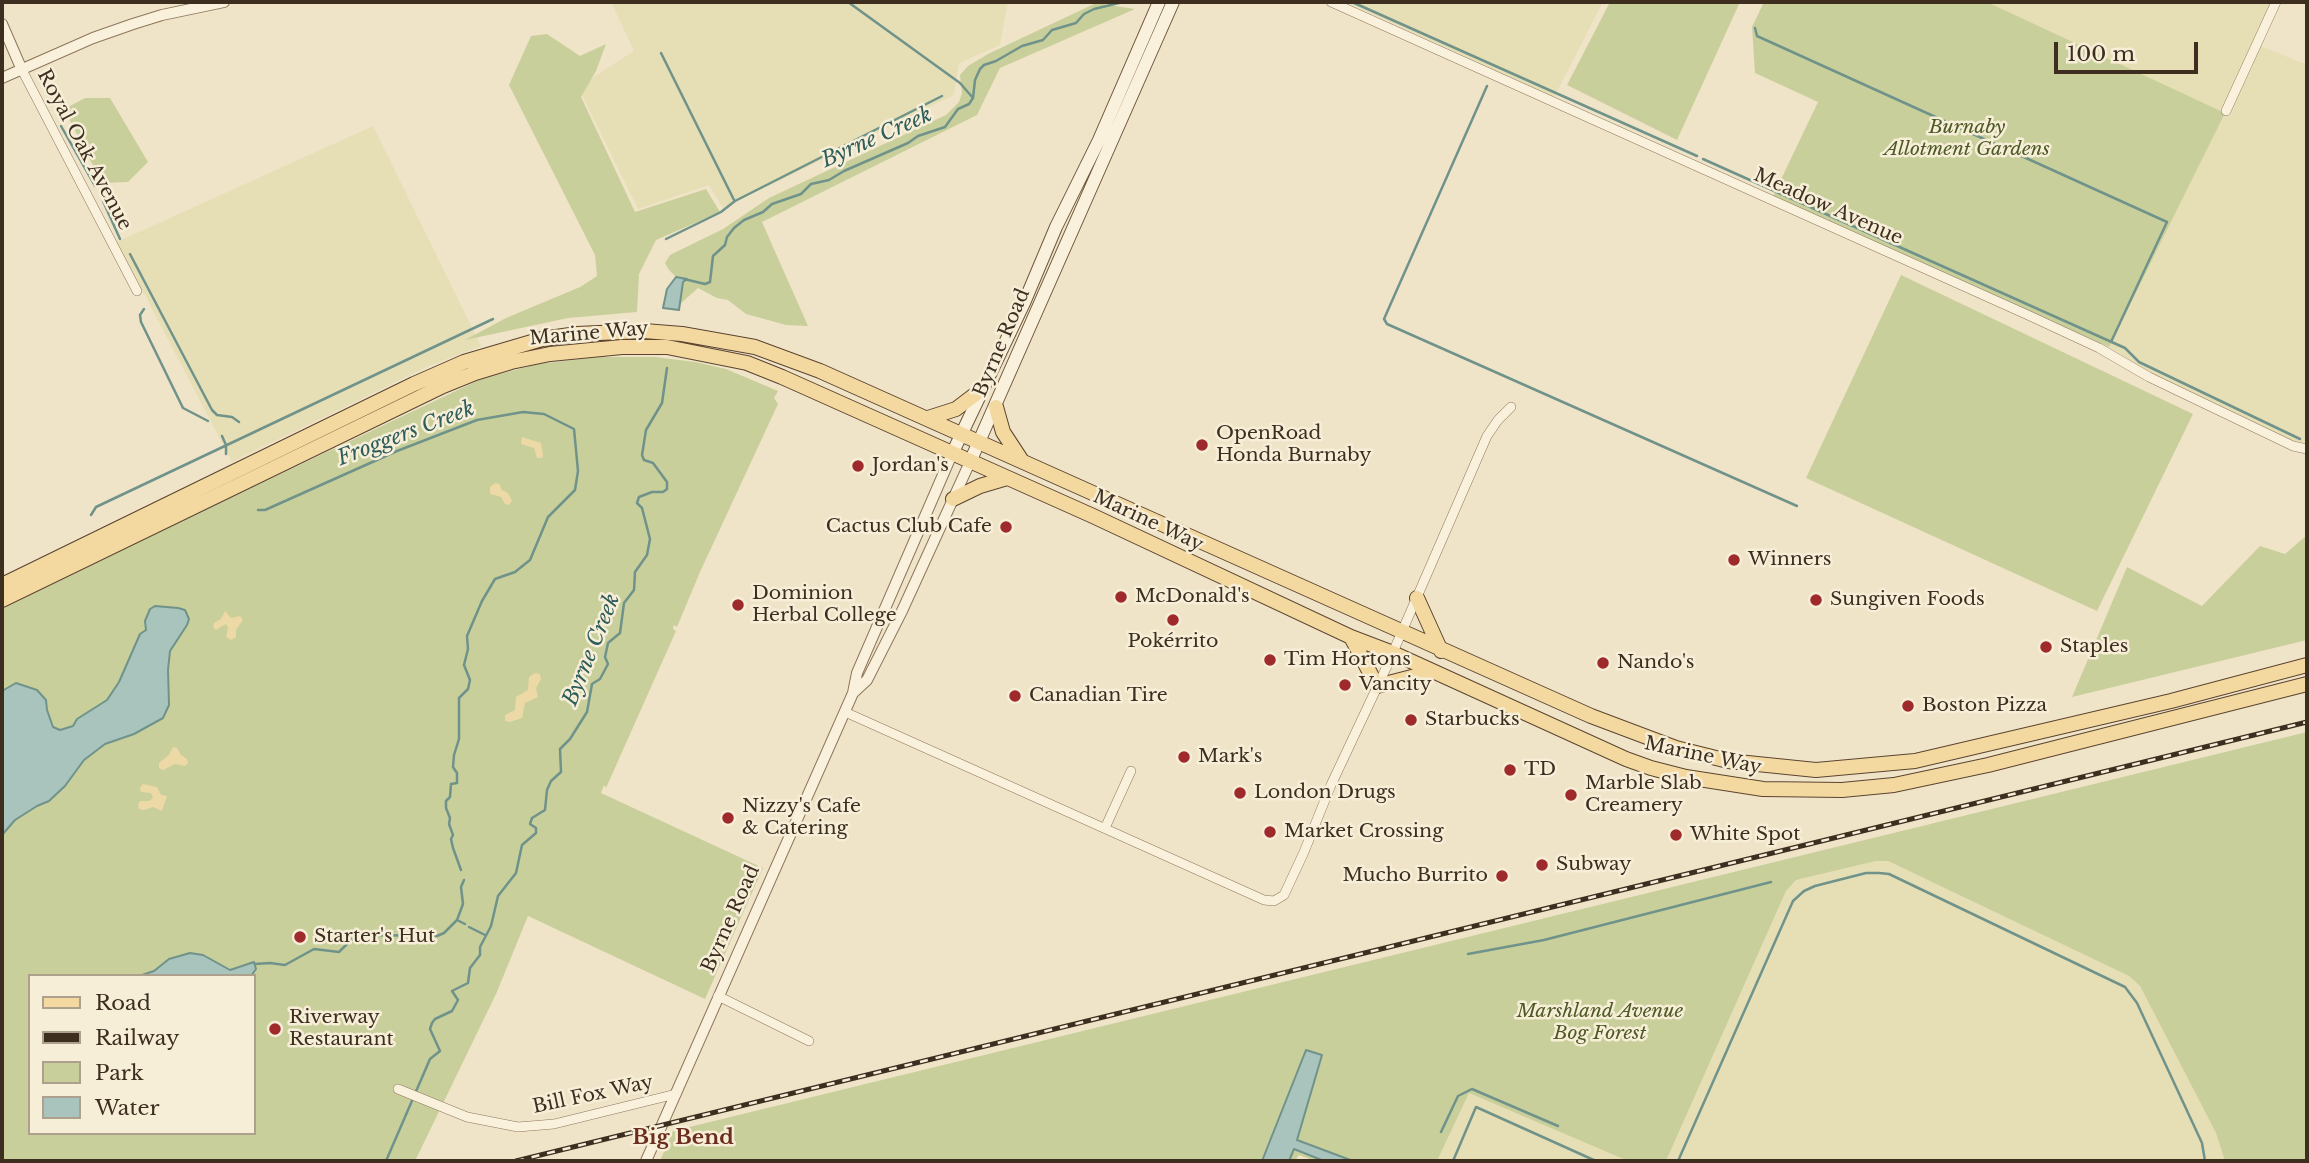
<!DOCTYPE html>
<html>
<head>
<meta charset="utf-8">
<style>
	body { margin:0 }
	#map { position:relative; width:2309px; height:1163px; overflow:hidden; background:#f0e4c8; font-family:"Libre Baskerville",serif }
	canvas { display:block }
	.frame { position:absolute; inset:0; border:4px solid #3d2e20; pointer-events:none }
	.legend { position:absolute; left:28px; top:974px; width:228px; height:161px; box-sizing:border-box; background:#f7eed8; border:2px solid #ada18e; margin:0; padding:9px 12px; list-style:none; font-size:21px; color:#3d2e20 }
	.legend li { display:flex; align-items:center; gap:14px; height:35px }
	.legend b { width:35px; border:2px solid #ada18e }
	.scale { position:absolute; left:2054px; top:42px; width:144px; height:32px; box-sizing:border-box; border:4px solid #3d2e20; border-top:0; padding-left:9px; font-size:21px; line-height:24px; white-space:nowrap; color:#3d2e20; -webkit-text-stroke:5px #f7eed8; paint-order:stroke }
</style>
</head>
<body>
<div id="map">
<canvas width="2309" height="1163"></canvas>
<div class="frame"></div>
<ul class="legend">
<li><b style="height:9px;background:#f3d9a0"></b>Road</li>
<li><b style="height:9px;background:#3d2e20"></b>Railway</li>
<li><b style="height:19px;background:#c9cf9b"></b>Park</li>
<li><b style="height:19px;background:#a9c4bc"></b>Water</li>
</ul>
<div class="scale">100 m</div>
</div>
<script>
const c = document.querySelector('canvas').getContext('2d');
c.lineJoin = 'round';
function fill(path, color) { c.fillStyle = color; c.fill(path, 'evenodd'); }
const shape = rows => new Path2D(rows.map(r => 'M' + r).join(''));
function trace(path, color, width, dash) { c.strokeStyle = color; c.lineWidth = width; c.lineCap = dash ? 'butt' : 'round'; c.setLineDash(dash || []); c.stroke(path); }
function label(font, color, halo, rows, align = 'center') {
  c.font = font + ' "Libre Baskerville",serif'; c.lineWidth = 5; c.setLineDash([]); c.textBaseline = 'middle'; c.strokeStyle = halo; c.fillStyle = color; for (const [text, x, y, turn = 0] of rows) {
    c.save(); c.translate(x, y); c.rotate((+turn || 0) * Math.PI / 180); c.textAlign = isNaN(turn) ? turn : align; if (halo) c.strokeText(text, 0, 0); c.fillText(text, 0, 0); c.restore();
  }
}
fill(shape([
	[611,2,1008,2,1000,45,959,63,954,95,723,208,709,185,638,209,578,87,634,51],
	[1346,2,1603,2,1554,97],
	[1987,2,2272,2,2223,112],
	[2261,46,2307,65,2307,442,2303,442,2293,441,2148,371,2109,347,2225,113,2229,114],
	[373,126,481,346,429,366,232,462,117,242],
	[1876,861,1888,861,2129,976,2140,986,2216,1133,2225,1161,1666,1161,1786,891,1796,880],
	[1469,1093,1628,1161,1437,1161]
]), '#e6deb5');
fill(shape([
	[1610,2,1740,2,1677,140,1567,85],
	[1764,2,1987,2,2225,113,2109,347,1773,196,1818,102,1755,73,1752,27],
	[1096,3,1135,9,1000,68,977,115,762,222,808,326,786,325,746,314,728,300,717,298,698,288,680,304,683,282,686,279,683,277,676,277,669,270,665,263,670,255,723,229,769,198,946,115,959,102,962,93,960,75,968,66,988,54],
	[547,34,580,56,606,44,596,71,581,97,635,212,706,189,720,212,656,240,639,274,637,312,568,318,465,340,506,318,580,287,597,276,595,255,509,85,531,36],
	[85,98,110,98,148,162,128,182,102,183,64,109],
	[1901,275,2193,414,2097,611,1806,478],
	[598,357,655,357,695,362,726,369,778,391,774,398,778,404,700,572,677,627,674,625,673,629,676,631,606,788,604,785,601,793,763,868,705,999,528,916,496,994,415,1161,2,1161,2,609,217,504,481,379,538,364],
	[30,976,254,976,254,1133,30,1133],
	[2307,535,2305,564,2307,566,2307,640,2072,697,2127,567,2202,606,2260,546,2285,554],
	[2307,732,2307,1161,2225,1161,2216,1133,2140,986,2129,976,1888,861,1876,861,1796,880,1786,891,1666,1161,1628,1161,1469,1093,1437,1161,1315,1161,1299,1155,1295,1161,660,1161,673,1131]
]), '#c9cf9b');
fill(shape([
	[522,437,541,443,543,455,542,458,537,458,534,448,521,444],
	[495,483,499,484,502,490,508,493,512,501,509,505,505,504,501,497,490,494,490,487],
	[225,611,231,618,240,616,243,620,236,630,236,637,231,640,226,637,228,628,226,624,216,630,213,627,214,623,221,619],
	[535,673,540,674,541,679,536,688,538,697,525,703,522,718,510,722,505,721,505,715,515,710,516,697,528,690,529,677],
	[173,747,177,748,181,755,187,759,188,763,185,766,175,764,163,770,159,768,159,763,169,755],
	[143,784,157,787,161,795,167,796,162,811,153,807,144,810,139,809,138,805,140,801,149,801,153,798,151,793,141,792,140,788]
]), '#ecd9a5');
const water = shape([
	[676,277,687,279,683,282,679,310,663,308,667,289,676,277],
	[155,606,178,608,185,610,189,619,187,625,170,651,168,670,169,705,163,718,134,734,105,744,84,760,65,786,49,801,37,806,15,820,2,835,2,691,16,683,37,690,46,700,47,710,53,727,60,730,73,726,77,719,107,700,119,682,140,634,146,630,145,621,150,609,155,606],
	[190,953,203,955,230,970,254,962,256,969,251,976,139,976,154,971,169,959,190,953],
	[1306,1050,1322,1055,1297,1140,1353,1161,1324,1161,1294,1149,1289,1161,1262,1161,1306,1050]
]);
fill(water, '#a9c4bc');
trace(water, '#6f938a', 2);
trace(shape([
	[848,2,960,83,973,98],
	[1352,2,1697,156],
	[1755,28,1757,36,2167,222,2111,342],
	[661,53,734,200],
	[1487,86,1384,319,1387,324,1797,506],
	[61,126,95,186],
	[1703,159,2125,348,2139,362,2300,439],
	[103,201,120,239],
	[666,239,721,212,735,201,942,96],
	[130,254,212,410,217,415,232,417,239,422],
	[684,279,705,284,710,282,713,256,725,245,727,237,734,228,744,220,763,212,772,204,801,194,811,184,829,180,844,171,908,143,918,136,945,127,958,109,969,104,973,98,975,80,980,69,984,65,996,61,1022,46,1043,40,1052,30,1076,23,1084,14,1094,9,1123,2],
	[144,309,140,315,141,322,183,408,208,421],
	[222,436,226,445,226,454],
	[258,510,265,510,397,451,477,420,523,412,544,414,574,429,578,471,575,490,548,517,530,560,515,572,495,579,482,601,467,636,468,649,464,665,470,680,468,689,459,698,459,739,454,755,453,767,457,773,457,783,451,784,450,797,446,801,446,808,450,818,449,824,453,835,451,839,453,848,461,870],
	[91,515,96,507,493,319],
	[457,920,465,924],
	[469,927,485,935],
	[1468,954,1544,940,1771,882],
	[255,964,270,963,285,965,314,949,339,952,351,940,363,935,437,936,444,933,457,920,463,904,461,887,464,880],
	[1441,1132,1458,1096,1472,1089,1558,1126],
	[386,1161,430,1059,440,1051,430,1029,432,1023,435,1019,452,1011,458,1000,452,991,468,983,470,968,480,955,480,947,491,926,498,896,516,873,522,845,536,833,536,828,530,824,532,818,545,810,547,790,551,781,561,772,560,749,570,739,587,712,592,684,600,679,608,664,605,657,608,643,620,633,624,603,634,590,635,572,647,555,650,539,642,508,637,503,639,497,652,492,663,492,667,489,667,482,653,463,644,460,642,455,646,430,662,403,667,368],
	[1453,1161,1476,1107,1596,1161],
	[1678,1161,1793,901,1804,891,1815,886,1866,873,1879,873,1889,874,2125,987,2137,1003,2202,1143,2205,1161]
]), '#6f938a', 2.5);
const minor = shape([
	[1331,2,2030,316,2099,348,2149,377,2293,446,2307,449],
	[22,70,137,291],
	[2226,111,2276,2],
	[845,712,1264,900,1274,901,1284,895,1304,852,1331,785,1387,666,1487,436,1498,420,1511,407],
	[1105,828,1131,771],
	[718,996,809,1041],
	[398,1089,467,1117,518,1127,554,1124,676,1094]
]);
const tertiary = shape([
	[2,24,22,70],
	[2,78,93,38,133,24,162,15,224,2],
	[853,693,867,680,902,611,970,462],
	[646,1161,853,693,857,673,952,454]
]);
const secondary = shape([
	[952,454,1024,303,1056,227,1099,140,1159,2],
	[970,462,1173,2]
]);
const primary = shape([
	[996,407,1003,432,1022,461],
	[928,418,956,409,981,390],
	[953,499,980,486,1007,478],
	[2,585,414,384,464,362,542,339,577,334,644,331,682,334,755,347,820,371,1591,716,1676,748,1728,761,1816,770,1915,761,2171,701,2307,665],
	[1417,598,1441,651],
	[2,600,443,386,475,373,511,362,550,354,622,347,667,347,747,363,782,377,1093,516,1351,637,1393,653,1626,759,1651,768,1686,777,1763,789,1842,790,1894,785,1988,765,2307,684],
	[1351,637,1377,686,1431,672]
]);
trace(minor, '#8d765c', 10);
trace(tertiary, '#8d765c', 12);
trace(secondary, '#6f573f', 14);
trace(primary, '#5b4430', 16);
trace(minor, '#faf1dc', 9);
trace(tertiary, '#faf1dc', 10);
trace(secondary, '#faf1dc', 12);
trace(primary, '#f3d9a0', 14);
const rail = shape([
	[516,1161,2307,722]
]);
trace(rail, '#3d2e20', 5);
trace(rail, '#f7eed8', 2.5, [8]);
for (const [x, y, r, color] of [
	[1202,445,7,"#9e2a2b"],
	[858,466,7,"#9e2a2b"],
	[1006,527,7,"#9e2a2b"],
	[1734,560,7,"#9e2a2b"],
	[1121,597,7,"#9e2a2b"],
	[1816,600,7,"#9e2a2b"],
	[738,605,7,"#9e2a2b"],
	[1173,620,7,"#9e2a2b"],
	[2046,647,7,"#9e2a2b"],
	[1270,660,7,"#9e2a2b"],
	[1603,663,7,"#9e2a2b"],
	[1345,685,7,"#9e2a2b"],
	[1015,696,7,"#9e2a2b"],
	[1908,706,7,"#9e2a2b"],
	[1411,720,7,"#9e2a2b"],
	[1184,757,7,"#9e2a2b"],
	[1510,770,7,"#9e2a2b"],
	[1240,793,7,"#9e2a2b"],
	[1571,795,7,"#9e2a2b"],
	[728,818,7,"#9e2a2b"],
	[1270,832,7,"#9e2a2b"],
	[1676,835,7,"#9e2a2b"],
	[1542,865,7,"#9e2a2b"],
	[1502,876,7,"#9e2a2b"],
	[300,937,7,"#9e2a2b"],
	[275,1029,7,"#9e2a2b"]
]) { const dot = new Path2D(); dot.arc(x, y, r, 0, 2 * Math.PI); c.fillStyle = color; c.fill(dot); trace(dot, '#f7eed8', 2.5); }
label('italic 19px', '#4d5a26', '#f7eed8', [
	["Burnaby",1967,128],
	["Allotment Gardens",1967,150],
	["Marshland Avenue",1600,1012],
	["Bog Forest",1600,1034]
]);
label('19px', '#3d2e20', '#f7eed8', [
	["Royal Oak Avenue",84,150,62],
	["Meadow Avenue",1828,207,24],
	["Marine Way",589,334,-5],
	["Byrne Road",1002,343,-67],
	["Marine Way",1148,521,25],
	["Marine Way",1703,756,12],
	["Byrne Road",731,919,-66],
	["Bill Fox Way",593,1095,-12]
]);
label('19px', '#3d2e20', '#f7eed8', [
	["OpenRoad",1216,434],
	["Honda Burnaby",1216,456],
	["Jordan's",872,466],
	["Cactus Club Cafe",992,527,"right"],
	["Winners",1748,560],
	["Dominion",752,594],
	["Herbal College",752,616],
	["McDonald's",1135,597],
	["Sungiven Foods",1830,600],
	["Pokérrito",1173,642,"center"],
	["Staples",2060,647],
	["Tim Hortons",1284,660],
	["Nando's",1617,663],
	["Vancity",1359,685],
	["Canadian Tire",1029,696],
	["Boston Pizza",1922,706],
	["Starbucks",1425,720],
	["Mark's",1198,757],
	["TD",1524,770],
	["Marble Slab",1585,784],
	["Creamery",1585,806],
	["London Drugs",1254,793],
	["Nizzy's Cafe",742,807],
	["& Catering",742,829],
	["Market Crossing",1284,832],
	["White Spot",1690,835],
	["Subway",1556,865],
	["Mucho Burrito",1488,876,"right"],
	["Starter's Hut",314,937],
	["Riverway",289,1018],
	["Restaurant",289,1040]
], 'left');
label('italic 21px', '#2f5d5a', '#f7eed8', [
	["Byrne Creek",877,138,-24],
	["Froggers Creek",406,434,-21],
	["Byrne Creek",592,650,-68]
]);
label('bold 21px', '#6b2e1e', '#f7eed8', [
	["Big Bend",683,1138]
]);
</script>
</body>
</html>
